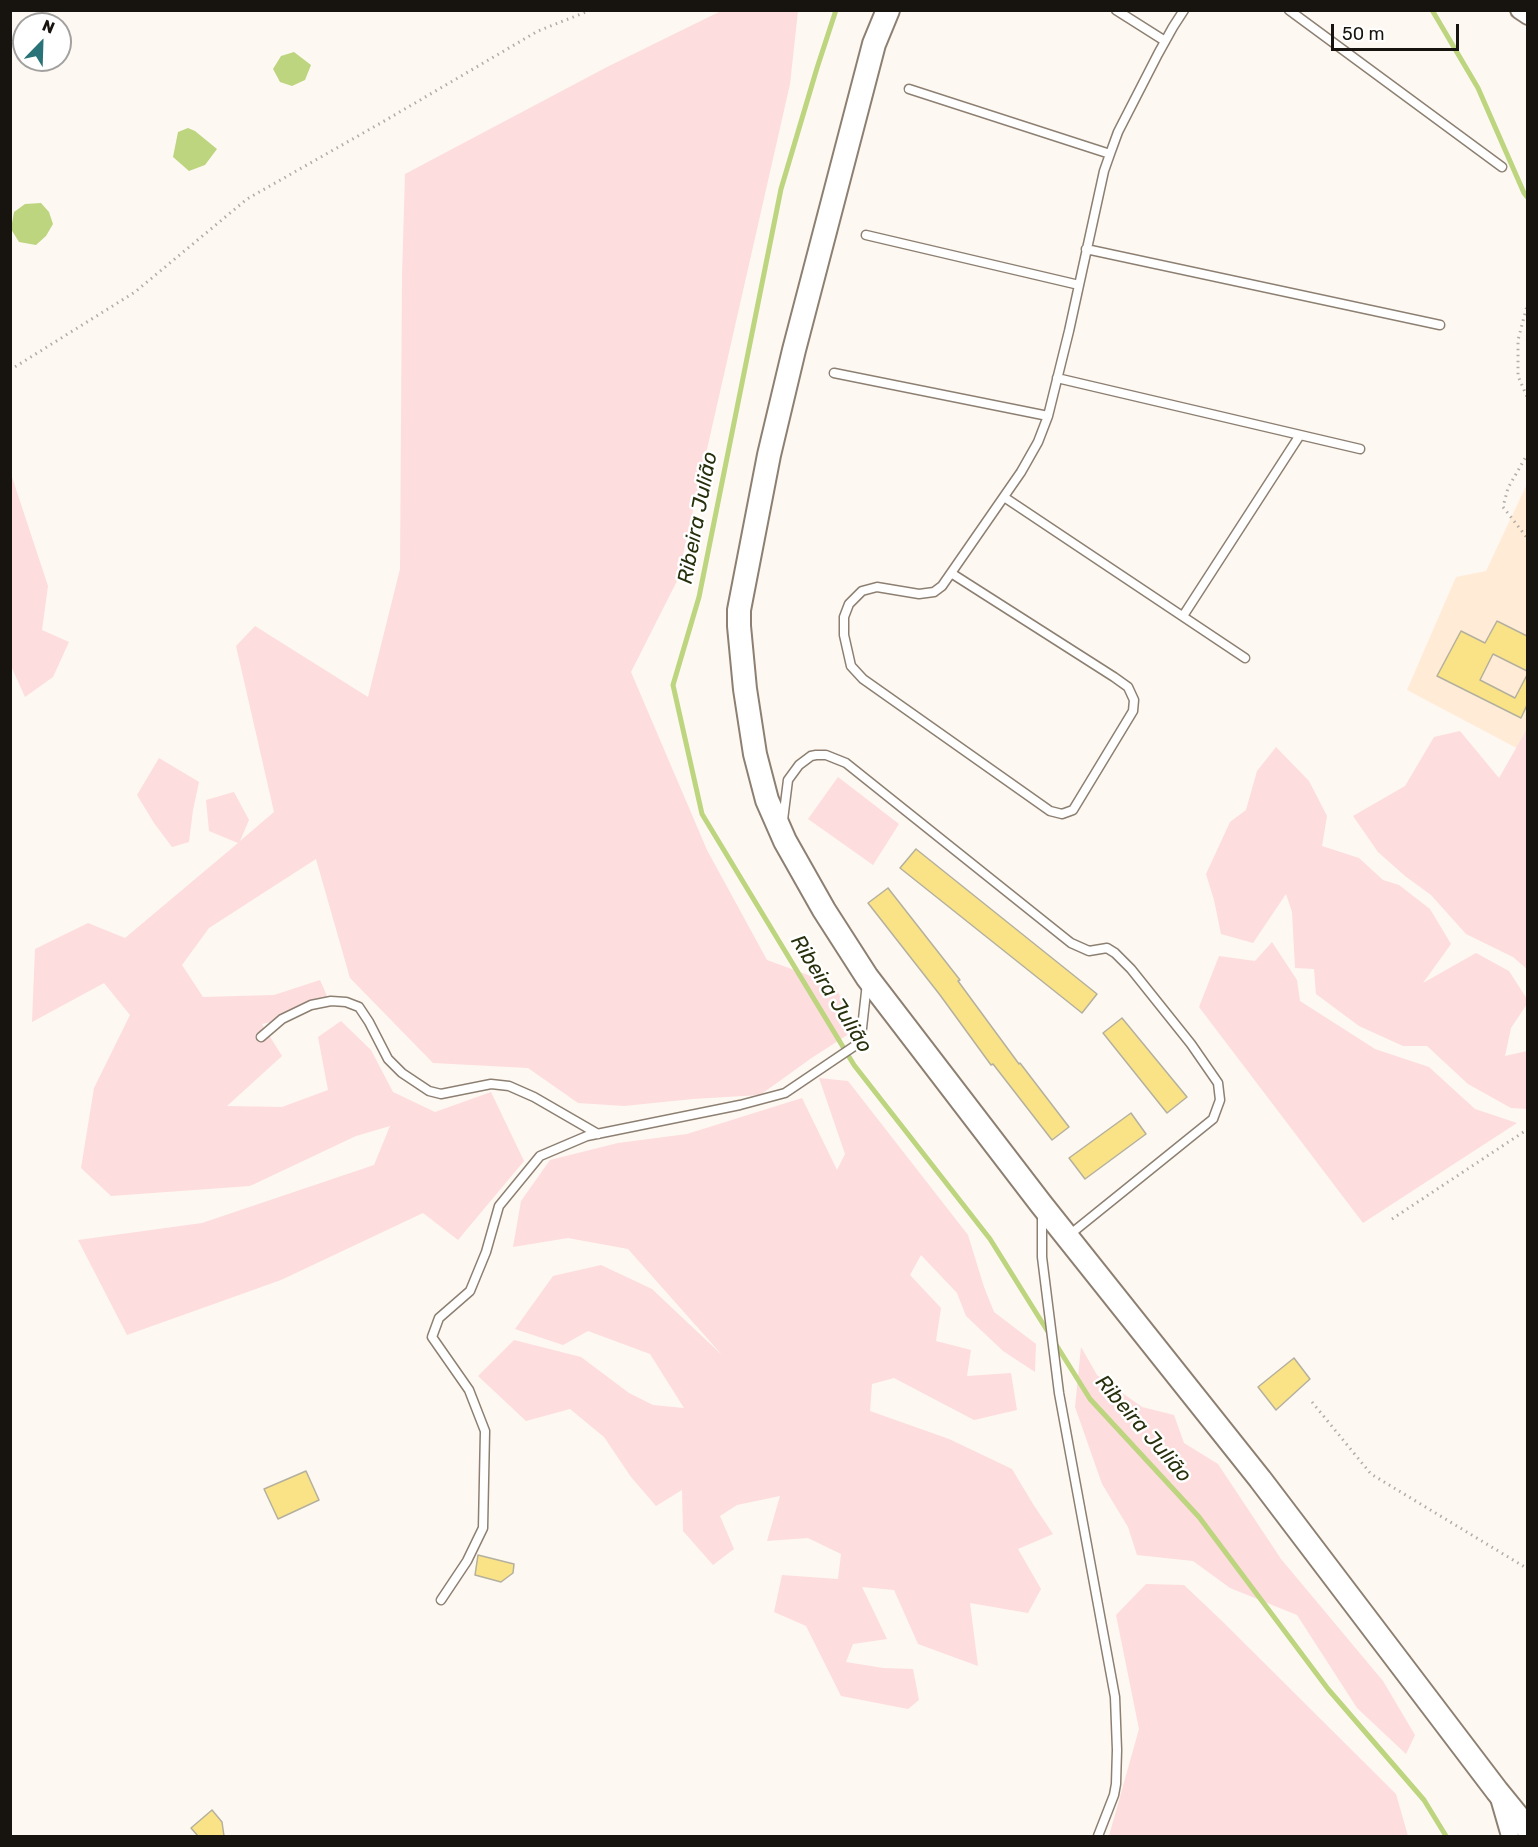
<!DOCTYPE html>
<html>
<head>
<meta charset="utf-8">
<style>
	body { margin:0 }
	#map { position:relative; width:1538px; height:1847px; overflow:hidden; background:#fef8f2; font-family:Rubik,sans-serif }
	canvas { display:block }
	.frame { position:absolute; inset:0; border:12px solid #17130e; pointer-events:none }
	.north { position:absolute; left:12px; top:12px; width:60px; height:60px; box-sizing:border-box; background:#fff; border:2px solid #a2a19f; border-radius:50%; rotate:23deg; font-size:16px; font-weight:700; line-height:24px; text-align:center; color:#17130e }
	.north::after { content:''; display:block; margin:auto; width:21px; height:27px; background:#297378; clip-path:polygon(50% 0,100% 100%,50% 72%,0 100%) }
	.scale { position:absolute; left:1331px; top:24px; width:128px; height:27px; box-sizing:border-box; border:3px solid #17130e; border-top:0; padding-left:8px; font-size:18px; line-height:21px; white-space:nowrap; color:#17130e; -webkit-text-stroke:4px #fff; paint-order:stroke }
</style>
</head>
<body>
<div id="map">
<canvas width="1538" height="1847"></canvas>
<div class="frame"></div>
<div class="north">N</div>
<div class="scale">50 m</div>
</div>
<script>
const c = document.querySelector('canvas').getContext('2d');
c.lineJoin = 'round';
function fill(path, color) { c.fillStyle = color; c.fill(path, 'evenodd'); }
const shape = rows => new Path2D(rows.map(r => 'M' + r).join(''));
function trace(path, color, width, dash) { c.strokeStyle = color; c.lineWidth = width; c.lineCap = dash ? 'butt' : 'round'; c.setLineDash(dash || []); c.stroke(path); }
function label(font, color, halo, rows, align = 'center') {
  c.font = font + ' Rubik,sans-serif'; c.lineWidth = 5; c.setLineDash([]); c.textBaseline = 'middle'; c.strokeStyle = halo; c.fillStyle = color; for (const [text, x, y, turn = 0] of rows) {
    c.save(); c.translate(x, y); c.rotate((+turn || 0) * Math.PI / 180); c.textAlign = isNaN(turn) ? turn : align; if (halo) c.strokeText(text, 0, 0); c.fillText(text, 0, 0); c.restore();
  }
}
fill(shape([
	[1527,484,1528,750,1526,753,1407,690,1456,577,1486,571]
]), '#ffebd6');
fill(shape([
	[721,11,798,11,790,84,677,581,631,672,707,850,767,960,835,985,855,1030,813,1057,760,1095,693,1099,624,1106,578,1103,528,1068,433,1063,350,978,316,859,209,928,182,965,203,997,274,995,320,980,327,996,297,1016,262,1024,282,1056,227,1106,282,1107,328,1090,318,1037,341,1021,371,1050,393,1092,435,1112,491,1092,524,1161,458,1240,423,1213,281,1280,127,1335,78,1240,202,1223,374,1165,390,1126,356,1136,250,1186,111,1196,81,1168,94,1088,130,1015,104,983,32,1022,35,949,88,923,125,938,238,843,209,831,206,800,234,792,249,820,240,841,274,812,236,646,255,626,368,697,400,569,402,276,405,174,607,67],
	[10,471,48,586,42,630,69,642,53,677,25,697,11,666],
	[1527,729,1527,969,1513,957,1466,934,1431,895,1405,876,1378,852,1353,816,1405,786,1434,737,1460,731,1499,778],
	[1276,747,1309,781,1327,816,1322,846,1359,858,1383,880,1399,885,1430,909,1451,944,1423,983,1476,953,1509,971,1527,999,1527,1004,1511,1028,1505,1056,1527,1051,1527,1109,1511,1108,1468,1084,1427,1046,1403,1046,1359,1026,1316,994,1314,969,1295,968,1292,912,1286,894,1253,943,1221,934,1214,900,1206,874,1230,822,1246,810,1257,771],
	[159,758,199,782,193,810,189,842,172,847,154,823,137,795],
	[838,777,899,824,873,865,808,819],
	[1272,942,1297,980,1300,1001,1375,1049,1429,1067,1475,1109,1517,1123,1363,1223,1199,1007,1219,956,1255,961],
	[819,1078,848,1081,968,1235,984,1287,994,1312,1036,1344,1035,1372,1003,1351,966,1316,957,1293,921,1255,910,1275,941,1308,936,1341,971,1350,967,1376,1011,1373,1017,1410,974,1420,894,1378,872,1384,870,1411,949,1439,1012,1469,1033,1504,1053,1534,1018,1549,1041,1589,1028,1613,970,1603,978,1666,918,1644,894,1590,862,1587,887,1639,853,1644,846,1662,883,1668,913,1669,919,1700,908,1709,841,1696,806,1626,774,1612,782,1575,838,1579,841,1554,808,1538,767,1541,780,1496,737,1505,720,1516,734,1549,713,1565,683,1531,682,1490,656,1506,631,1477,604,1437,570,1409,526,1421,478,1376,514,1340,581,1357,629,1393,653,1405,684,1408,650,1354,588,1331,563,1345,515,1329,553,1276,601,1265,652,1289,722,1355,628,1249,568,1238,513,1247,521,1201,550,1160,618,1143,687,1134,802,1098,837,1170,845,1154],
	[1081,1347,1097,1375,1142,1407,1174,1415,1184,1443,1218,1464,1281,1559,1383,1681,1415,1735,1406,1754,1357,1708,1297,1615,1230,1588,1193,1561,1137,1555,1128,1527,1102,1484,1075,1407],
	[1146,1584,1184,1585,1222,1621,1396,1794,1408,1836,1109,1836,1139,1729,1116,1615]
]), '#fddddd');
fill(shape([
	[294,52,311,65,305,80,292,86,280,82,273,69,281,56],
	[188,128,195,131,217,149,205,165,189,171,173,157,178,132],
	[41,203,49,212,53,224,46,236,36,245,19,242,11,229,14,212,25,204]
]), '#bcd57e');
trace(shape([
	[836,10,817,68,781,189,699,597,673,685,702,814,854,1065,990,1239,1050,1335],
	[1432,10,1478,88,1524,193,1528,198],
	[1055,1343,1090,1399,1199,1517,1328,1689,1424,1800,1446,1836]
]), '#bcd57e', 5);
const building = shape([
	[1497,621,1527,636,1527,671,1493,654,1480,680,1515,698,1527,675,1527,705,1521,718,1437,676,1461,631,1485,643,1497,621],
	[916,849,1097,994,1082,1013,900,868,916,849],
	[888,888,960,980,958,981,1019,1064,1020,1063,1069,1127,1052,1140,993,1064,991,1065,940,995,868,903,888,888],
	[1122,1018,1187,1097,1167,1113,1103,1033,1122,1018],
	[1131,1113,1146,1134,1085,1179,1069,1158,1131,1113],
	[1294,1358,1310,1379,1276,1410,1258,1387,1294,1358],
	[306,1471,319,1500,278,1519,264,1489,306,1471],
	[478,1555,514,1564,513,1573,501,1582,475,1575,478,1555],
	[212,1810,222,1822,224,1836,198,1836,191,1828,212,1810]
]);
fill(building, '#fae387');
trace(building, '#b4b09e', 1.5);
const lane = shape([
	[1116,10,1165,41],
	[1289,10,1502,167],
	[909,89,1110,154],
	[866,235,1079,285],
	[1086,249,1440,325],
	[834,373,1048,416],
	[1057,378,1360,449],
	[1004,497,1245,658],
	[951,573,1114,677,1128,687,1134,700,1133,711,1073,810,1062,814,1050,811,863,679,851,666,844,635,844,617,849,604,862,591,877,587,919,594,934,592,942,586,1021,472,1038,442,1048,416,1069,331,1104,171,1110,154,1118,132,1158,54,1173,27,1184,10],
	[1183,616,1300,435],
	[783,820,788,780,799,765,811,756,816,755,826,755,846,763,1071,943,1089,951,1107,948,1115,953,1131,969,1191,1044,1218,1083,1220,1100,1213,1119,1068,1236],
	[261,1037,282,1019,311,1005,331,1001,346,1002,359,1007,369,1022,388,1059,402,1073,429,1091,441,1094,491,1084,509,1086,534,1097,598,1134],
	[1042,1213,1042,1257,1059,1393,1115,1697,1117,1750,1116,1784,1114,1795,1098,1836],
	[441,1600,467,1561,483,1528,485,1431,469,1390,432,1337,439,1318,470,1291,486,1252,499,1206,540,1156,587,1136,740,1105,785,1093,859,1043,862,1028,867,983]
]);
const street = shape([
	[1519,10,1528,16],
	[1499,1798,1510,1836]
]);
const secondary = shape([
	[888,10,874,44,794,350,769,455,739,610,739,626,745,689,755,754,767,800,785,841,824,910,867,977,1041,1204,1260,1479,1497,1791,1528,1829]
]);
trace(lane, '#8d8072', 11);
trace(street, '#8d8072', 20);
trace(secondary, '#8d8072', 26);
trace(shape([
	[1528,302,1518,340,1518,376,1528,399],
	[10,370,135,292,247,199,386,120,538,31,591,10],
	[1528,453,1508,488,1503,507,1528,539],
	[1392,1219,1528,1129],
	[1312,1402,1371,1474,1528,1569]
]), '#b2ada7', 3, [1.5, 4.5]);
trace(lane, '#fff', 8);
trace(street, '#fff', 16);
trace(secondary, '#fff', 22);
label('italic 21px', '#27300c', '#fff', [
	["Ribeira Julião",698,518,-79],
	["Ribeira Julião",831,994,58],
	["Ribeira Julião",1143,1429,49]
]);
</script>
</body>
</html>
